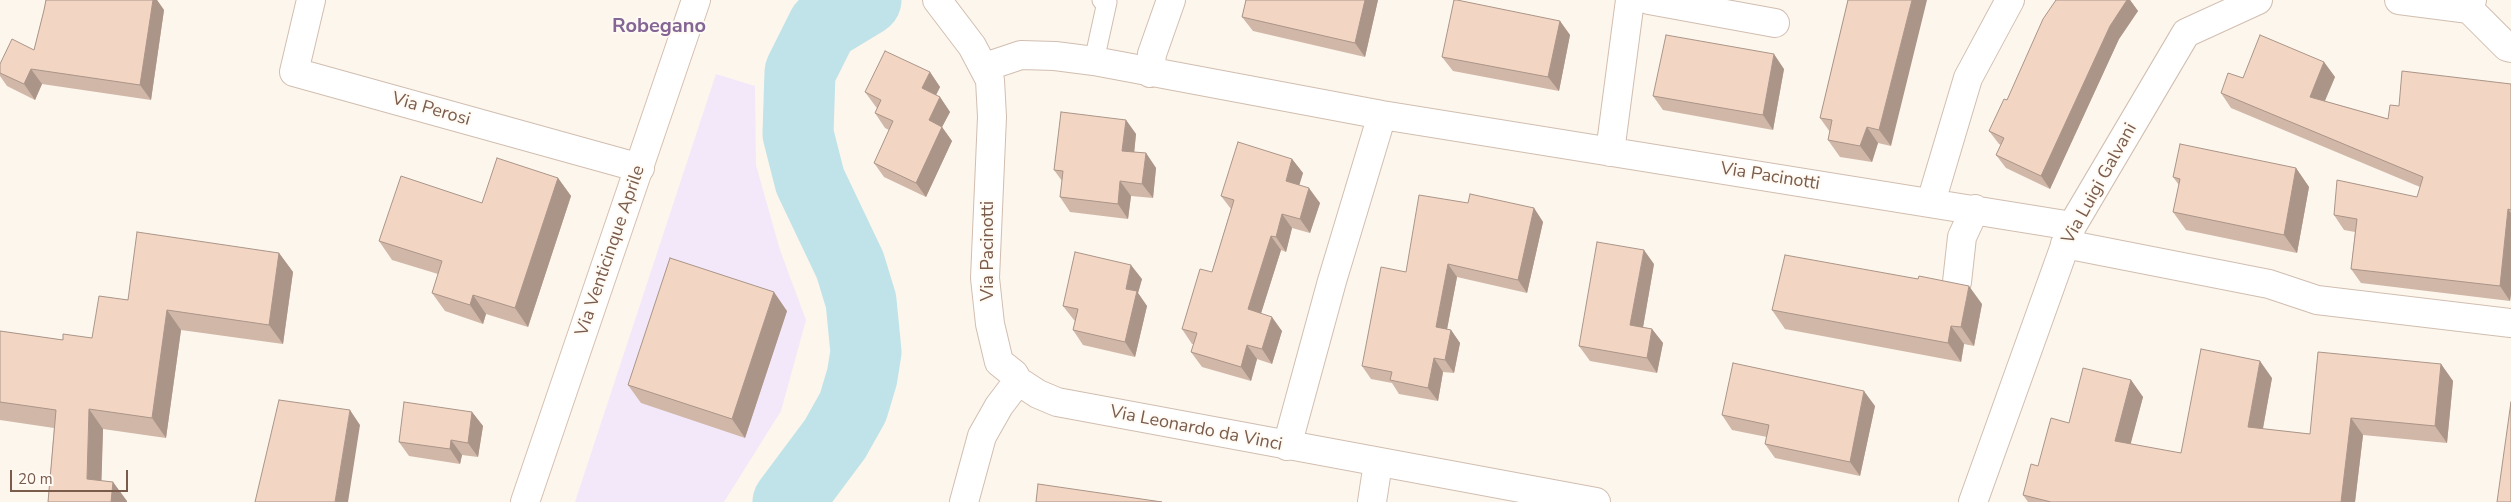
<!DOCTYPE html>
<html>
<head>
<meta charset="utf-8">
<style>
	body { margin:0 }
	#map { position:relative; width:2511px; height:502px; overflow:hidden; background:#fdf6ec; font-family:"Nunito Sans",sans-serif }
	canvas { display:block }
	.scale { position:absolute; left:10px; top:470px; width:118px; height:22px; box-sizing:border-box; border:2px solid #7a5c4d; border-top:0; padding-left:6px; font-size:15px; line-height:18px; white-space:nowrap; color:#7a5c4d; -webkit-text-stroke:4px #fffaf3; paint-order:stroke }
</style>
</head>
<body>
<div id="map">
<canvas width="2511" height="502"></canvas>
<div class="scale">20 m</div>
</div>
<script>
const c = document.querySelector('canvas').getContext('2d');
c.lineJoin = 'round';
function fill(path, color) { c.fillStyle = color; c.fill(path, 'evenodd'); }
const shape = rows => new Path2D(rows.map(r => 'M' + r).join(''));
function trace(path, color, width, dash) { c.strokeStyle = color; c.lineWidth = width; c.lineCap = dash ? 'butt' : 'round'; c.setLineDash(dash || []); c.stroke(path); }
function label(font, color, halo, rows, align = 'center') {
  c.font = font + ' "Nunito Sans",sans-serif'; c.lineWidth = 4; c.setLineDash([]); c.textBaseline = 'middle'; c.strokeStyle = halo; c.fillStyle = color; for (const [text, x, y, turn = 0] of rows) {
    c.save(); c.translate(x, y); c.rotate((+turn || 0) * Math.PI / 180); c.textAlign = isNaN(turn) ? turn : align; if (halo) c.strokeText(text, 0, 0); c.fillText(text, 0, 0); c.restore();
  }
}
fill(shape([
	[716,74,755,86,756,165,780,250,806,320,781,411,724,502,575,502]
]), '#f3e8fa');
trace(shape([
	[788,502,835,439,853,407,862,377,866,352,861,301,850,265,810,181,798,134,800,72,823,26,866,0]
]), '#bfe3e8', 71);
const lane = shape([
	[1094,61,1107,2,1102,0]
]);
const street = shape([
	[311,0,294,72,640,168],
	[937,0,972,46,990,80,992,117,985,278,990,324,999,362,1014,374,1018,381,1038,394,1057,402,1596,502],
	[1649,0,1775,23],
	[2399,0,2469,9,2472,0],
	[2469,9,2507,47,2511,48],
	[985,67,1021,55,1055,56,1094,61,1382,115,2072,226],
	[1150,73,1152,54,1171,0],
	[1610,152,1630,0],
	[1931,202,1968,78,2010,0],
	[2065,244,2269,284,2317,300,2511,323],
	[1957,282,1962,237,1975,209],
	[1287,446,1332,281,1382,115],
	[964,502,982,436,999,406,1018,381],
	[1372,502,1378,463],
	[1973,502,2072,226,2186,33,2258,0]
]);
const secondary = shape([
	[525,502,696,0]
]);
trace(lane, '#d1beb0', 21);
trace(street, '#d1beb0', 30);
trace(secondary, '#d6c0b0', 30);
trace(lane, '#fff', 19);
trace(street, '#fff', 28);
trace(secondary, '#fff', 28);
fill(shape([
	[46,0,157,0,164,10,151,100,42,84,35,100,7,86,0,76,0,64,34,50,44,10],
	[1246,0,1378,0,1365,57,1253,31,1242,17],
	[1848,0,1891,146,1878,143,1872,162,1840,157,1828,140,1830,132,1820,118],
	[2056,0,2130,0,2138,11,2119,39,2050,189,2006,168,1996,155,2001,145,1999,144,1989,131,2007,100],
	[1560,21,1570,35,1559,91,1453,71,1442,57],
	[2324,62,2335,77,2325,101,2388,119,2399,106,2511,84,2511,294,2510,301,2361,283,2351,269,2355,232,2344,230,2334,215,2417,197,2420,187,2231,108,2221,93,2243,78],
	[1784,69,1773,130,1663,110,1653,96],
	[930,72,940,87,936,95,940,97,950,112,942,127,952,141,926,197,884,177,874,163,889,130,885,128,875,113,877,108,876,107,865,92],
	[1126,120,1136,134,1134,152,1146,153,1156,168,1153,198,1131,196,1128,219,1070,212,1060,197,1062,181,1054,170],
	[1292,159,1303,173,1299,185,1320,203,1310,233,1292,228,1286,252,1281,250,1261,313,1282,331,1272,364,1257,359,1251,381,1202,367,1191,352,1194,344,1192,344,1182,329,1212,272,1231,209,1221,196],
	[2296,168,2309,187,2297,253,2186,230,2173,212,2179,185,2173,177],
	[558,178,571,196,528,327,486,314,483,324,445,311,432,293,438,274,392,260,379,241,482,203],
	[1534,208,1543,222,1527,293,1457,277,1447,329,1451,330,1460,343,1454,373,1443,372,1438,401,1399,394,1392,383,1371,379,1362,366,1406,272],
	[279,253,293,272,283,344,181,330,166,438,103,429,101,481,113,482,127,502,48,502,54,428,0,420,0,331,63,340,92,338,128,300],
	[1654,264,1643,327,1652,329,1663,343,1657,373,1590,361,1579,346],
	[1142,279,1138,293,1147,306,1135,357,1083,345,1073,330,1075,321,1074,320,1063,306],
	[1982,304,1974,346,1964,344,1961,362,1785,329,1772,310],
	[787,311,745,438,641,403,628,385],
	[2441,364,2453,381,2447,443,2363,435,2355,502,2028,502,2023,495,2038,466,2131,380,2143,397,2130,444,2181,453,2272,378,2263,429,2310,434],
	[1875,406,1860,476,1775,458,1765,444,1767,437,1732,430,1722,415],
	[472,412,483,426,478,457,462,455,460,464,409,456,399,442]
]), '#d1b7a8');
fill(shape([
	[153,0,157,0,164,10,151,100,140,85],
	[1365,0,1378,0,1365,57,1355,43],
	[1912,0,1927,0,1891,146,1879,130],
	[2127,0,2130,0,2138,11,2119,39,2050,189,2041,176,2110,26],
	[1560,21,1570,35,1559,91,1548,77],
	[1774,54,1784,69,1773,130,1763,115],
	[2324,62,2335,77,2320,112,2310,97],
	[31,69,42,84,35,100,24,84],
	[930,72,940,87,932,103,922,88],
	[940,97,950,112,942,127,952,141,926,197,916,183,929,120],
	[1126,120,1136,134,1133,165,1122,151],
	[1867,127,1878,143,1872,162,1860,146],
	[1146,153,1156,168,1153,198,1142,184],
	[1292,159,1303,173,1296,196,1286,181],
	[2296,168,2309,187,2297,253,2284,235],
	[558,178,571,196,528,327,515,308],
	[1120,181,1131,196,1128,219,1118,204],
	[1309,188,1320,203,1310,233,1300,219],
	[1534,208,1543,222,1527,293,1518,280],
	[2508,209,2511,213,2511,294,2510,301,2500,286],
	[1282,214,1292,228,1286,252,1276,237],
	[1271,236,1281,250,1258,323,1248,309],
	[1644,250,1654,264,1641,339,1630,325],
	[279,253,293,272,283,344,269,325],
	[1448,264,1457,277,1445,340,1436,327],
	[1131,265,1142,279,1138,293,1147,306,1135,357,1125,342,1126,289],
	[1969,286,1982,304,1974,346,1961,327],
	[774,292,787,311,745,438,732,419],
	[473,295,486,314,483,324,470,305],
	[167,310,181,330,166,438,152,418],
	[1272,317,1282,331,1272,364,1262,349],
	[1951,326,1964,344,1961,362,1948,343],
	[1652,329,1663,343,1657,373,1647,358],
	[1451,330,1460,343,1454,373,1445,360],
	[1247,345,1257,359,1251,381,1241,367],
	[1434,358,1443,372,1438,401,1428,388],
	[2260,361,2272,378,2260,444,2248,427],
	[2441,364,2453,381,2447,443,2435,426],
	[2131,380,2143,397,2127,458,2115,441],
	[1864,391,1875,406,1860,476,1850,462],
	[89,409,103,429,101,499,87,479],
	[350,410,360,425,348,502,335,502],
	[472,412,483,426,478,457,468,443],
	[2351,418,2363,435,2355,502,2341,502],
	[451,440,462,455,460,464,450,449],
	[113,482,127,501,127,502,111,502]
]), '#aa9588');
const building = shape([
	[46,0,153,0,140,85,31,69,24,84,0,73,0,64,12,39,34,50,44,10,46,0],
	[1246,0,1365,0,1355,43,1242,17,1246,0],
	[1454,0,1457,0,1560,21,1548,77,1442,57,1454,0],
	[1848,0,1912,0,1879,130,1867,127,1860,146,1828,140,1832,120,1820,118,1848,0],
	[2056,0,2127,0,2110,26,2041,176,1996,155,2004,138,1989,131,2004,99,2007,100,2043,19,2056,0],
	[1666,35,1774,54,1763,115,1653,96,1666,35],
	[2260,35,2324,62,2310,97,2388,119,2390,105,2399,106,2402,71,2511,84,2511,210,2508,209,2500,286,2351,269,2357,219,2334,215,2337,180,2417,197,2423,177,2221,93,2228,73,2243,78,2260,35],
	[885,51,930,72,922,88,940,97,929,120,942,127,916,183,874,163,893,121,875,113,881,100,865,92,885,51],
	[1061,112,1126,120,1122,151,1146,153,1142,184,1120,181,1118,204,1060,197,1063,171,1054,170,1061,112],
	[1238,142,1292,159,1286,181,1309,188,1300,219,1282,214,1276,237,1271,236,1248,309,1272,317,1262,349,1247,345,1241,367,1191,352,1197,333,1182,329,1200,269,1212,272,1234,200,1221,196,1238,142],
	[2180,144,2296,168,2284,235,2173,212,2180,179,2173,177,2180,144],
	[497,158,558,178,515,308,473,295,470,305,432,293,442,261,379,241,401,176,482,203,497,158],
	[1470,194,1534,208,1518,280,1448,264,1436,327,1451,330,1445,360,1434,358,1428,388,1390,380,1392,372,1362,366,1381,267,1406,272,1419,195,1468,203,1470,194],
	[137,232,279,253,269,325,167,310,152,418,89,409,87,479,113,482,111,502,48,502,56,410,0,402,0,331,63,340,63,334,92,338,99,296,128,300,137,232],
	[1597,242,1644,250,1630,325,1652,329,1647,358,1579,346,1597,242],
	[1075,252,1131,265,1126,289,1137,291,1125,342,1073,330,1078,309,1063,306,1075,252],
	[1785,255,1918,279,1919,276,1969,286,1961,327,1951,326,1948,343,1772,310,1785,255],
	[670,258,774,292,732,419,628,385,670,258],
	[2201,349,2260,361,2248,427,2310,434,2318,352,2441,364,2435,426,2351,418,2341,502,2051,502,2023,495,2031,464,2038,466,2051,418,2069,423,2083,368,2131,380,2115,441,2181,453,2201,349],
	[1733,363,1864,391,1850,462,1765,444,1769,425,1722,415,1733,363],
	[279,400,350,410,335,502,255,502,279,400],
	[404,402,472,412,468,443,451,440,450,449,399,442,404,402],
	[2511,402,2511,502,2497,502,2511,402],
	[1038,484,1162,502,1036,502,1038,484]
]);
fill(building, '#f3d5c3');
trace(building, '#aa9588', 1);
label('18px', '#7a5c4d', '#fffaf3', [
	["Via Perosi",431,110,16],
	["Via Pacinotti",1770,177,9],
	["Via Luigi Galvani",2100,184,-61],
	["Via Venticinque Aprile",611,251,-71],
	["Via Pacinotti",989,251,-90],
	["Via Leonardo da Vinci",1196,429,11]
]);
label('bold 20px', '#846695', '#fffaf3', [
	["Robegano",659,27]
]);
</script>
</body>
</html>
